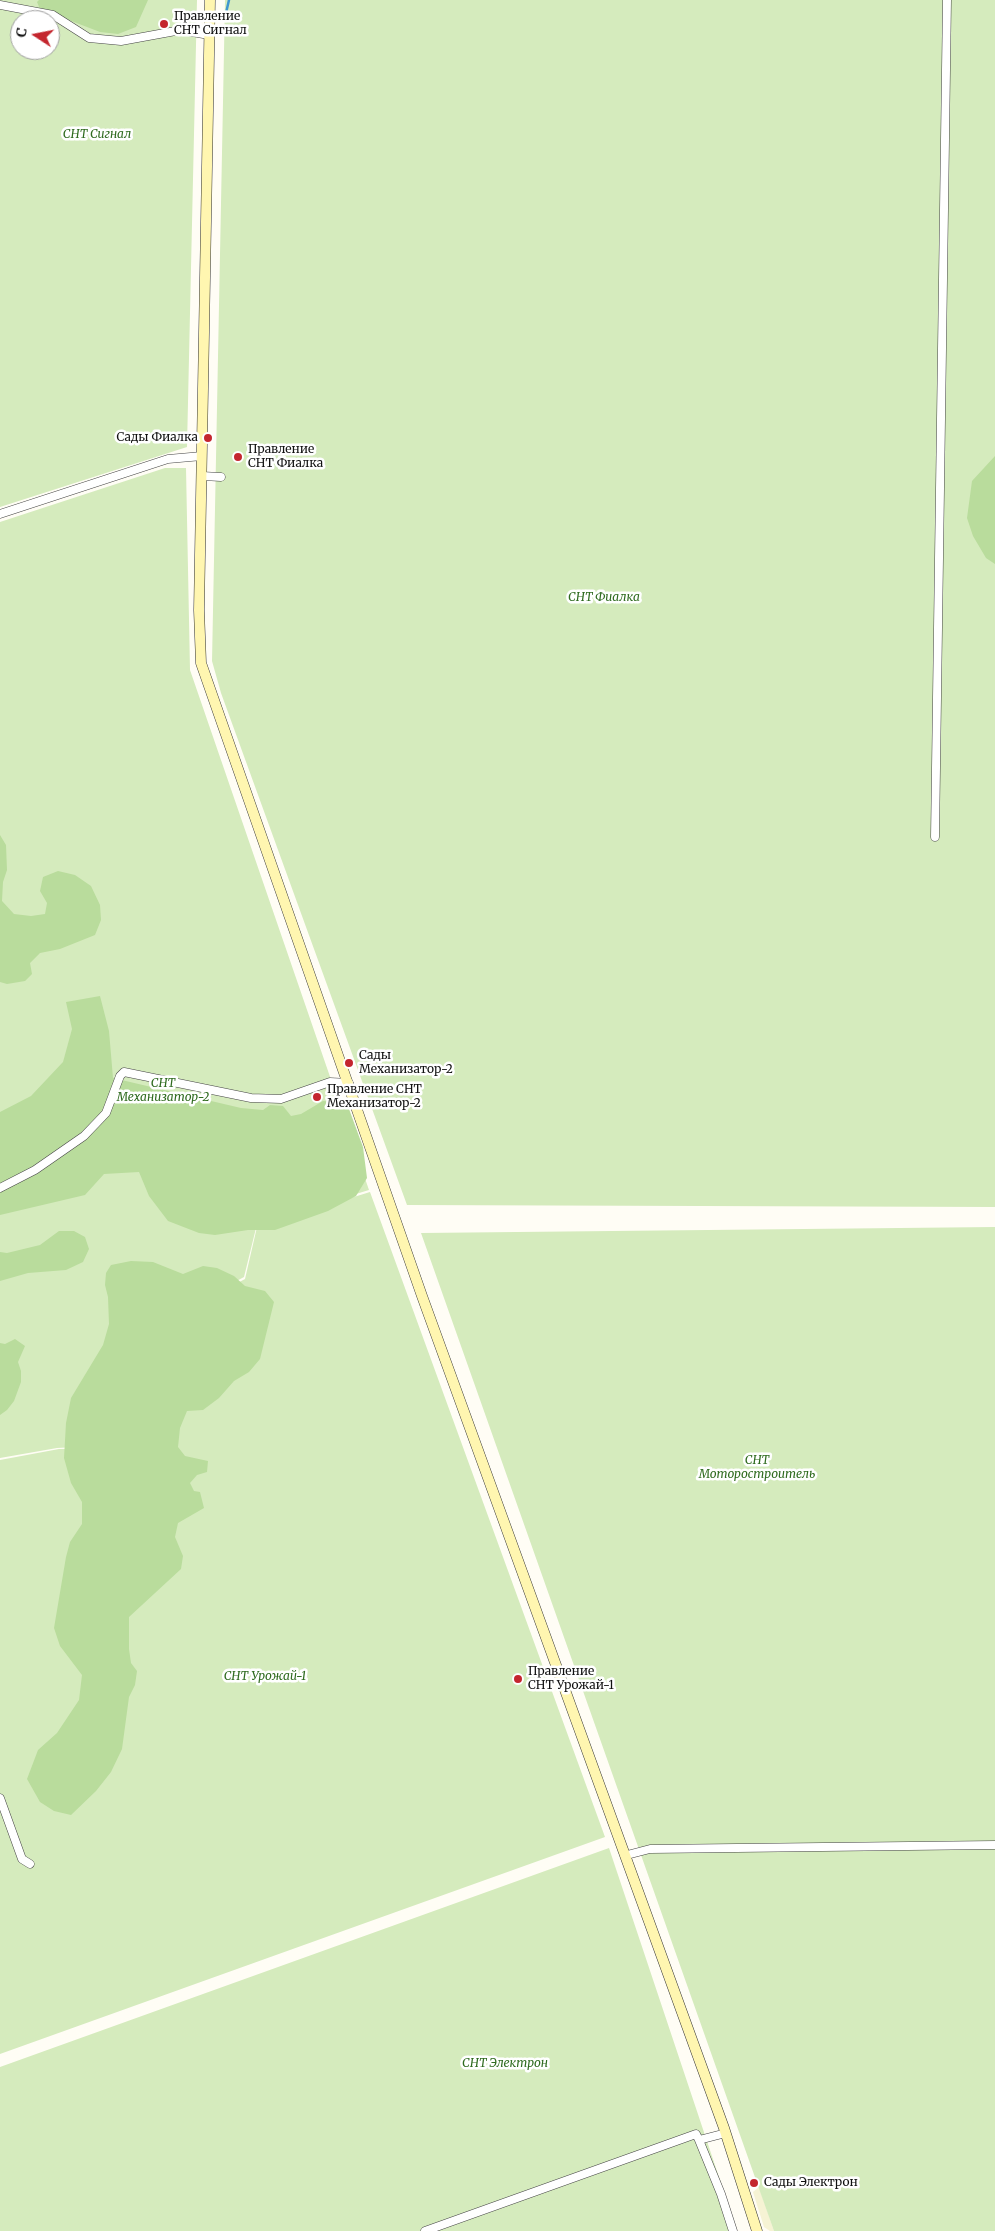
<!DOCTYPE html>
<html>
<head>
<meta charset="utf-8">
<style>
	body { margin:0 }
	#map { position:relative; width:995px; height:2231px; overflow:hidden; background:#fffdf5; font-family:Merriweather,serif }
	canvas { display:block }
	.north { position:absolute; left:10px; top:10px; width:50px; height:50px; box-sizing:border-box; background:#fff; border:1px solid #a0a0a0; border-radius:50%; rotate:281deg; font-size:14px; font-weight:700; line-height:20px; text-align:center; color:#111 }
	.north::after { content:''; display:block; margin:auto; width:18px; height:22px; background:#c4262e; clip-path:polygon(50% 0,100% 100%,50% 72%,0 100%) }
</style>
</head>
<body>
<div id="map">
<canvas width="995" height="2231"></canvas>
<div class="north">С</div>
</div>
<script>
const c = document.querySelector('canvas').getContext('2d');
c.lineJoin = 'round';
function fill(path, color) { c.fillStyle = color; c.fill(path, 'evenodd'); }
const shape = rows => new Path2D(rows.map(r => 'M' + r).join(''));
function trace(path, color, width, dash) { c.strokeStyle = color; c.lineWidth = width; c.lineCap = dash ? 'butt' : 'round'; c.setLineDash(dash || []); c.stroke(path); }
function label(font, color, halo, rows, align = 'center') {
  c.font = font + ' Merriweather,serif'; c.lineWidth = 5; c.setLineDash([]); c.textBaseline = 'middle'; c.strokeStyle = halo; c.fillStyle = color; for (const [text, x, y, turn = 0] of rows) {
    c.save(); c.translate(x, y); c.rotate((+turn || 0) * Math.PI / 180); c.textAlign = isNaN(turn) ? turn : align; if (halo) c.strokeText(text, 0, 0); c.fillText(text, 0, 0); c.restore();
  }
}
fill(shape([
	[759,2187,774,2231,770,2231,764,2227,753,2192]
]), '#f6f3d4');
fill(shape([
	[0,0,197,0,187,447,0,507],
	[20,20,50,20,50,50,20,50],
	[225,0,995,0,995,1207,407,1205,221,693,212,661],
	[165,468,186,468,190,670,369,1190,257,1224,244,1277,207,1297,97,1446,57,1448,0,1458,0,522],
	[370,1192,605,1837,0,2054,0,1460,59,1449,98,1448,208,1299,245,1279,257,1227],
	[995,1227,995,2231,774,2231,421,1233],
	[609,1848,737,2231,0,2231,0,2067]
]), '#d5ebbd');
fill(shape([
	[39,0,148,0,136,27,118,34,100,32,40,9,37,2],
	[995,456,995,564,986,558,973,536,967,518,972,481],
	[0,835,6,845,7,870,3,882,2,901,14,914,31,916,45,914,47,903,40,891,43,877,58,871,75,875,91,886,100,905,101,920,95,935,60,949,40,953,30,963,32,974,25,981,7,984,0,982],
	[100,996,109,1031,113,1078,241,1108,263,1110,270,1105,283,1106,291,1116,301,1114,323,1101,335,1102,349,1109,363,1147,367,1178,356,1196,328,1211,275,1230,248,1230,215,1235,199,1233,168,1221,149,1196,139,1172,104,1174,85,1195,0,1215,0,1112,31,1096,63,1062,72,1029,66,1002],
	[59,1231,74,1231,85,1237,89,1249,83,1262,66,1270,28,1273,0,1281,0,1252,7,1253,40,1245],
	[131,1261,153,1262,183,1274,203,1266,217,1268,234,1276,245,1286,265,1291,274,1302,260,1359,249,1372,234,1381,219,1398,203,1410,187,1411,180,1428,178,1447,185,1456,208,1461,207,1472,197,1475,190,1483,194,1491,200,1492,204,1508,178,1523,175,1537,183,1556,181,1569,129,1617,129,1649,131,1663,137,1671,135,1685,129,1697,122,1749,111,1772,96,1791,71,1815,54,1811,40,1802,27,1779,38,1750,57,1733,79,1700,82,1675,60,1646,54,1628,66,1557,70,1542,82,1524,82,1502,71,1483,64,1458,66,1423,71,1398,103,1345,109,1324,108,1297,105,1285,106,1273,111,1265],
	[15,1339,25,1346,18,1362,21,1371,21,1382,14,1401,7,1410,0,1415,0,1343,5,1344]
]), '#b9dc9c');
trace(shape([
	[226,13,229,0]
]), '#3f96cf', 2.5);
const street = shape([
	[0,5,53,15,89,38,121,41,181,30,209,35],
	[202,476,221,477],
	[0,514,168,459,202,456],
	[935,837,947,0],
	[0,1188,35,1170,84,1136,106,1113,120,1076,124,1072,251,1098,281,1099,330,1082,349,1083],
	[0,1798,22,1859,30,1864],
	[627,1855,650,1849,995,1845],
	[699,2140,721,2194,733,2231],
	[425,2231,696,2134,699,2140,726,2133]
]);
const secondary = shape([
	[210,0,199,610,201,663,422,1296,724,2128,757,2231]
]);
trace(street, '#444', 9);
trace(secondary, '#333', 11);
trace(street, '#fff', 8);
trace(secondary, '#fff6b0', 10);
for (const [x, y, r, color] of [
	[164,24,5,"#c4262e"],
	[208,438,5,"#c4262e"],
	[238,457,5,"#c4262e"],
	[349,1063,5,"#c4262e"],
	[317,1097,5,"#c4262e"],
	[518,1679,5,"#c4262e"],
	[754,2183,5,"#c4262e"]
]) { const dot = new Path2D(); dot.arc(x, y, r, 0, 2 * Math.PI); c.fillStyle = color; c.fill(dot); trace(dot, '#fff', 2); }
label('12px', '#111', '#fff', [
	["Правление",174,17],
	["СНТ Сигнал",174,31],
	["Сады Фиалка",198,438,"right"],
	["Правление",248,450],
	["СНТ Фиалка",248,464],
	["Сады",359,1056],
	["Механизатор-2",359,1070],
	["Правление СНТ",327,1090],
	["Механизатор-2",327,1104],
	["Правление",528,1672],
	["СНТ Урожай-1",528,1686],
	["Сады Электрон",764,2183]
], 'left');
label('italic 12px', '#2f6b1f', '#fff', [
	["СНТ Сигнал",97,135],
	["СНТ Фиалка",604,598],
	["СНТ",163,1084],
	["Механизатор-2",163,1098],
	["СНТ",757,1461],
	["Моторостроитель",757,1475],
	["СНТ Урожай-1",265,1677],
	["СНТ Электрон",505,2064]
]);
</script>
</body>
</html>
